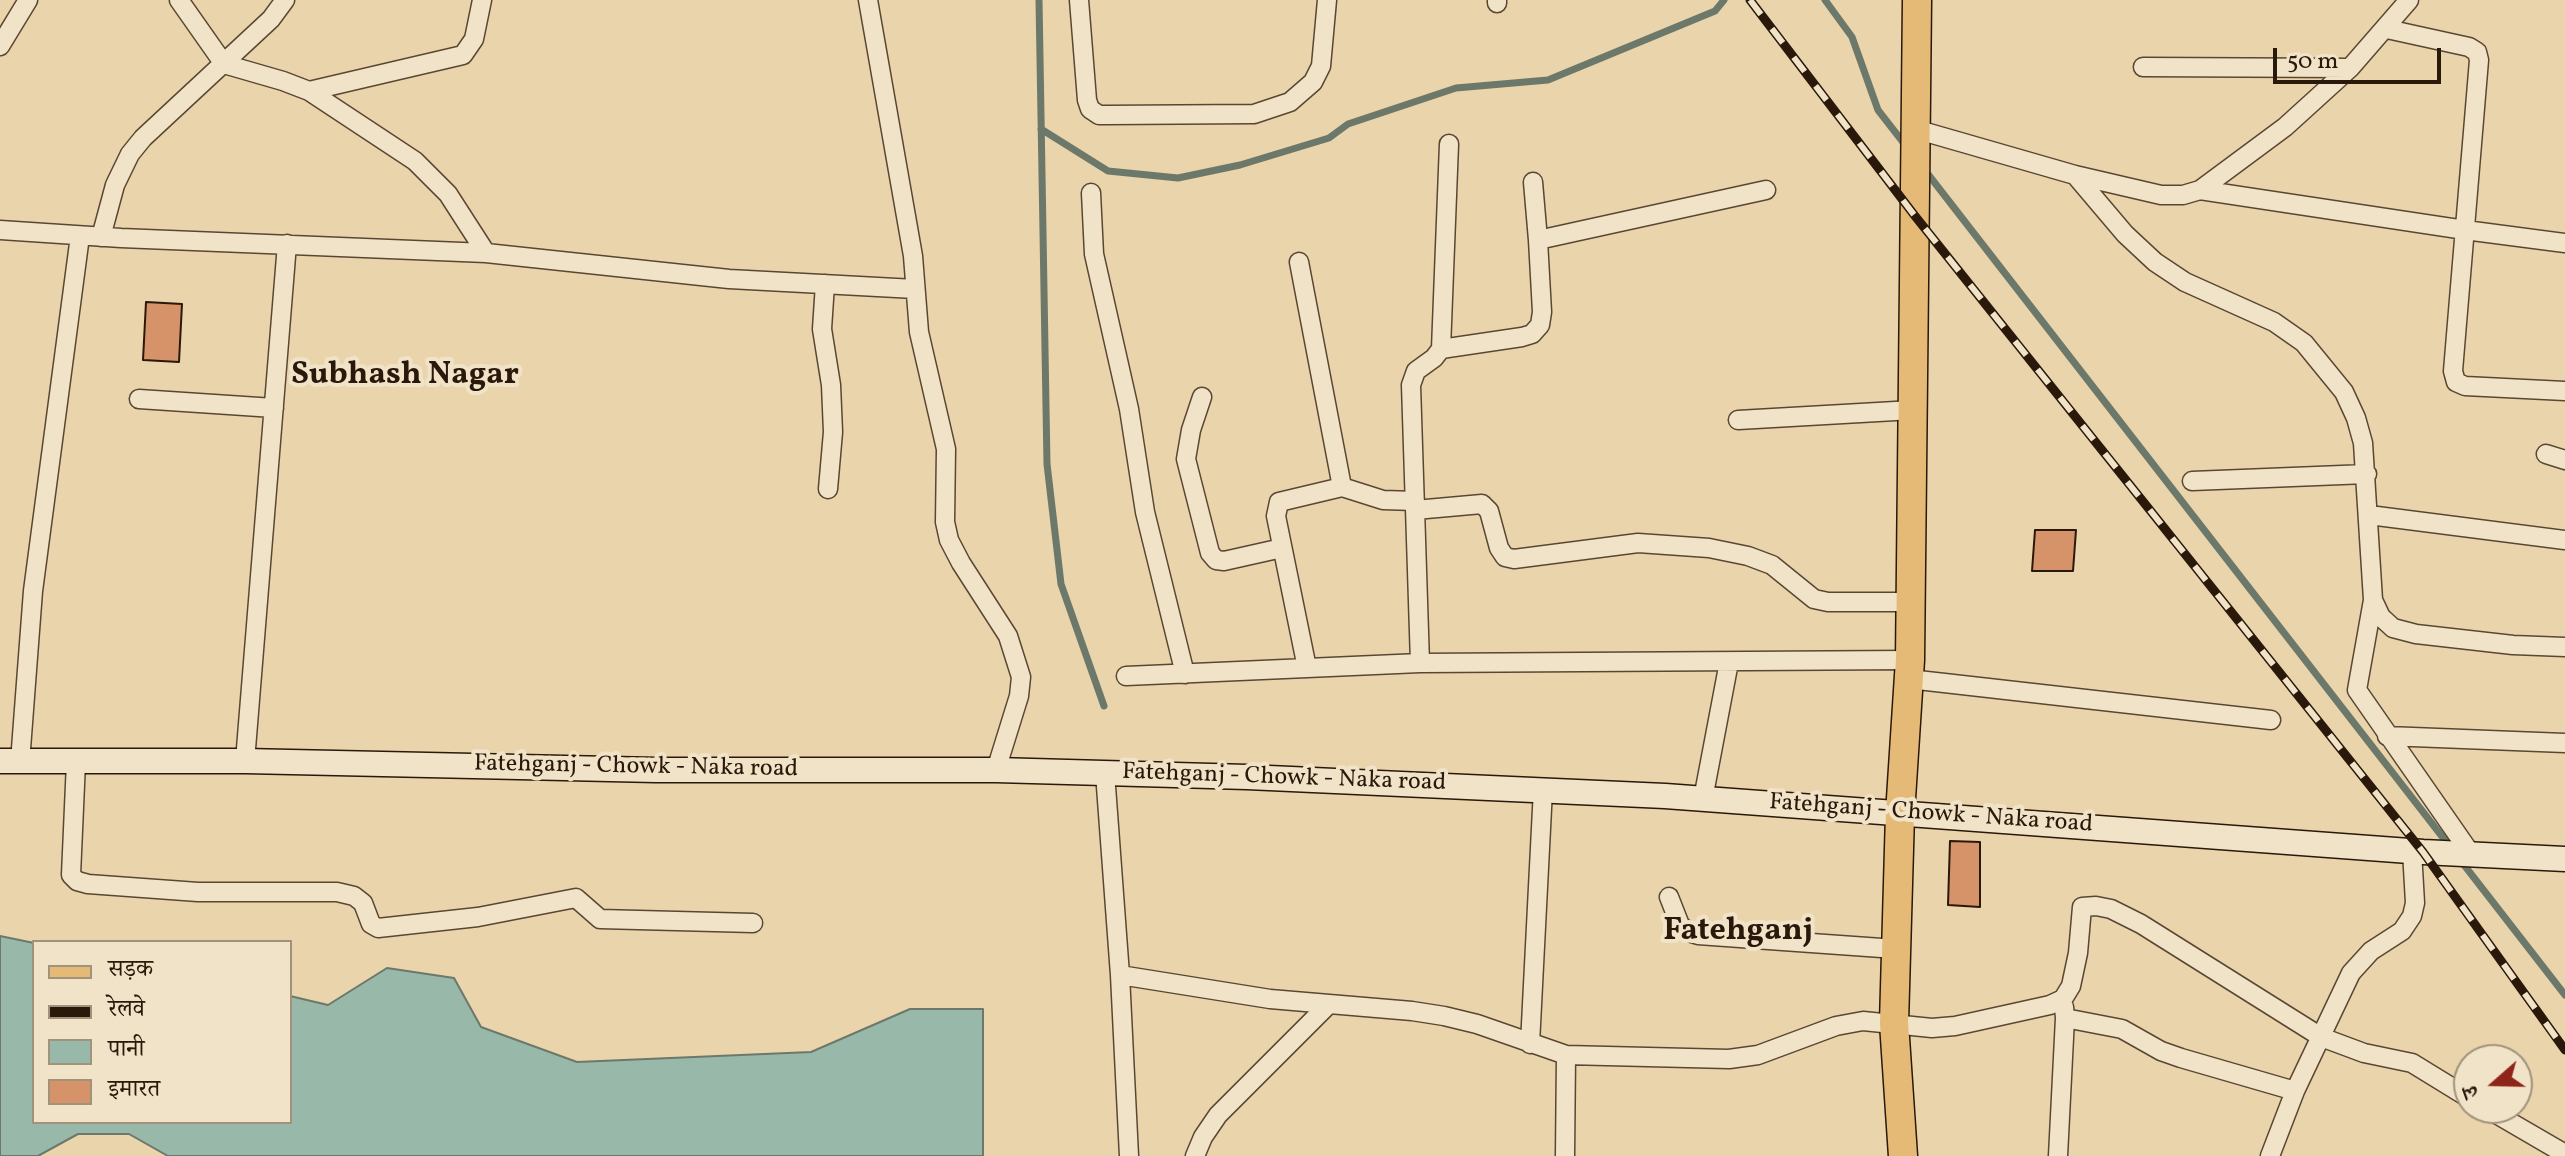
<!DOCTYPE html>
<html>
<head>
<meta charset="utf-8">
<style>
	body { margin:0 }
	#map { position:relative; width:2565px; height:1156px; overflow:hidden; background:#ead4ab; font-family:Vollkorn,"Noto Serif Devanagari",serif }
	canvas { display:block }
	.legend { position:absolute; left:32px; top:940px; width:260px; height:184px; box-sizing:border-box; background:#f1e3c8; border:2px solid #a1927c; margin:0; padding:10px 14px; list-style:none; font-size:24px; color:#2a180b }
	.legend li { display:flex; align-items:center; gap:16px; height:40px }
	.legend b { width:40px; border:2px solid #a1927c }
	.north { position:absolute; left:2453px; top:1044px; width:80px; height:80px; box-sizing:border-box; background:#f1e3c8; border:2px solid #a1927c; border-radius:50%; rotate:250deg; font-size:22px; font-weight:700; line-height:32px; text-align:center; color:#2a180b }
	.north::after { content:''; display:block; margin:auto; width:28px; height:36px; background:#8f2418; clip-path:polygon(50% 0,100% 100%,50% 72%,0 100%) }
	.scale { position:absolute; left:2273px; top:48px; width:168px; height:36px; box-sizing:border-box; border:4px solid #2a180b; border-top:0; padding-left:10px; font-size:24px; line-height:28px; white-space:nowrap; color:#2a180b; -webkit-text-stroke:6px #f1e3c8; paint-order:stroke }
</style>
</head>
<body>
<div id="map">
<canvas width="2565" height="1156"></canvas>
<ul class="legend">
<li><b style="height:10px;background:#e5ba76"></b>सड़क</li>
<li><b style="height:10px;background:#2a180b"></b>रेलवे</li>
<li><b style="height:22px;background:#98b8aa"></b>पानी</li>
<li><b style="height:22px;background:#d69369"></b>इमारत</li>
</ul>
<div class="north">उ</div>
<div class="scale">50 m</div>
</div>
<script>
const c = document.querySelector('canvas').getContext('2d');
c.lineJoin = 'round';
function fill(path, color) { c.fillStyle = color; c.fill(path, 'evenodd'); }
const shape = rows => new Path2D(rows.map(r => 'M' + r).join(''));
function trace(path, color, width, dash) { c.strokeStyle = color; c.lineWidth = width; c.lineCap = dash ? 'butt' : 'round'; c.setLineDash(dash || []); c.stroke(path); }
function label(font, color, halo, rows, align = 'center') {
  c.font = font + ' Vollkorn,serif'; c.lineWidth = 8; c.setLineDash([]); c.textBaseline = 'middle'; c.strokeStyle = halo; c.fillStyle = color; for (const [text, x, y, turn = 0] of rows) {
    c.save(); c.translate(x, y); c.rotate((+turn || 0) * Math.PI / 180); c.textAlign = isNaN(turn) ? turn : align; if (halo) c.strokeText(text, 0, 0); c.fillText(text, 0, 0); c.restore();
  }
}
const water = shape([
	[0,936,34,943,34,1122,290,1122,290,996,328,1005,387,968,454,978,481,1027,577,1062,811,1052,910,1009,983,1009,983,1156,168,1156,129,1134,78,1134,38,1156,0,1156,0,936]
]);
fill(water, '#98b8aa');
trace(water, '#6c786a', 2);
trace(shape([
	[1039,0,1047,464,1061,584,1104,706],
	[1825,0,1852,37,1878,110,1906,146],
	[1041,129,1108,171,1178,178,1240,165,1329,138,1348,124,1456,88,1548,80,1715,11,1724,0],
	[1924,169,2451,848],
	[2461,861,2565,995]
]), '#6c786a', 7);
const building = shape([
	[146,302,182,304,179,362,143,360,146,302],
	[2035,530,2076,530,2073,571,2032,571,2035,530],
	[1950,841,1980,842,1980,907,1948,905,1950,841]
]);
fill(building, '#d69369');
trace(building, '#2a180b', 2);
const street = shape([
	[179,0,224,64,283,81,309,91,415,161,448,194,486,253],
	[868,0,913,256,919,332,946,449,945,522,949,540,961,563,1008,636,1021,677,1019,696,996,770],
	[1079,0,1087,100,1090,109,1099,115,1107,115,1254,114,1290,102,1313,82,1321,66,1327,0],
	[1497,3,1497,0],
	[2387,29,2469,47,2477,52,2479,60,2453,371,2456,382,2465,386,2565,391],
	[0,46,28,0],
	[2143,67,2350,68],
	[309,91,463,55,474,39,482,0],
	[1915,129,2075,175,2161,195,2183,195,2200,190,2285,127,2350,68,2409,0],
	[2075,175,2125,234,2155,262,2185,282,2274,322,2304,343,2344,392,2356,418,2363,443,2373,600,2381,617,2393,628,2416,634,2513,645,2565,647],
	[2200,190,2465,230,2565,243],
	[1091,193,1094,254,1129,409,1145,512,1185,674],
	[0,230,121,238,486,253,729,279,915,289],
	[101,237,115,185,130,154,143,138,271,19,285,0],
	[1538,240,1766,190],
	[1299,262,1342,487],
	[825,284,822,329,831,385,833,432,828,489],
	[1441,349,1522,337,1532,334,1540,325,1542,312,1538,240,1533,182],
	[1202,397,1191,430,1186,459,1210,553,1216,560,1224,561,1282,548],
	[139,399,274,408],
	[1738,420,1913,410],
	[2546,454,2565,460],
	[2192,481,2367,474],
	[1415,510,1482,504,1489,511,1499,548,1505,557,1514,559,1638,543,1709,548,1748,556,1772,565,1814,599,1828,602,1911,602],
	[2369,515,2565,540],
	[2373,600,2357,690,2471,854],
	[1420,663,1910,660],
	[1307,668,1276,516,1279,502,1342,487,1383,500,1415,501],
	[1126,676,1420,663,1411,385,1416,371,1434,358,1441,349,1449,144],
	[1909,679,2271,720],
	[2387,736,2565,743],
	[245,761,287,244],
	[20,762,33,591,80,236],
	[76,762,71,875,77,881,88,884,198,892,337,892,354,896,363,903,371,924,378,928,478,917,576,898,600,919,753,923],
	[1105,773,1120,975,1129,1156],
	[1703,799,1729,662],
	[1669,897,1680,925,1688,932,1698,935,1896,949],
	[1120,975,1270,999,1412,1011,1444,1016,1477,1024,1566,1055,1729,1059,1758,1055,1836,1026,1863,1021,1932,1028,1955,1026,2050,1005,2063,999,2071,986,2078,953,2082,907,2096,906,2111,909,2141,924,2321,1037,2364,1053,2412,1063,2469,1098],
	[2065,1018,2122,1029,2161,1051,2181,1058,2295,1091],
	[1530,1044,1543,789],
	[2486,1108,2565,1154],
	[1195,1156,1203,1137,1218,1115,1329,1004],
	[1565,1156,1566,1055],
	[2058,1156,2065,1018,2064,1007],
	[2270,1156,2295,1091,2351,973,2371,951,2402,931,2412,916,2415,903,2412,851]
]);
const secondary = shape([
	[0,761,245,761,656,770,996,770,1247,777,1665,796,2423,852,2565,859]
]);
const primary = shape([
	[1903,1156,1894,1023,1900,814,1910,660,1917,0]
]);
trace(street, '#5a4733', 21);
trace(secondary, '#2a180b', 27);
trace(primary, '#2a180b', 31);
trace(street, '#f1e3c8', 18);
trace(secondary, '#f1e3c8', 24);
trace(primary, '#e5ba76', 28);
const rail = shape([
	[1750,0,1915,216,2423,852,2565,1050]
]);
trace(rail, '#2a180b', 9);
trace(rail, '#f1e3c8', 6, [18]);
label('24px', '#2a180b', '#f1e3c8', [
	["Fatehganj - Chowk - Naka road",636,768,1],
	["Fatehganj - Chowk - Naka road",1284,779,2],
	["Fatehganj - Chowk - Naka road",1931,815,4]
]);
label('bold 32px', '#2a180b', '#f1e3c8', [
	["Subhash Nagar",405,377],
	["Fatehganj",1738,933]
]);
</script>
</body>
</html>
